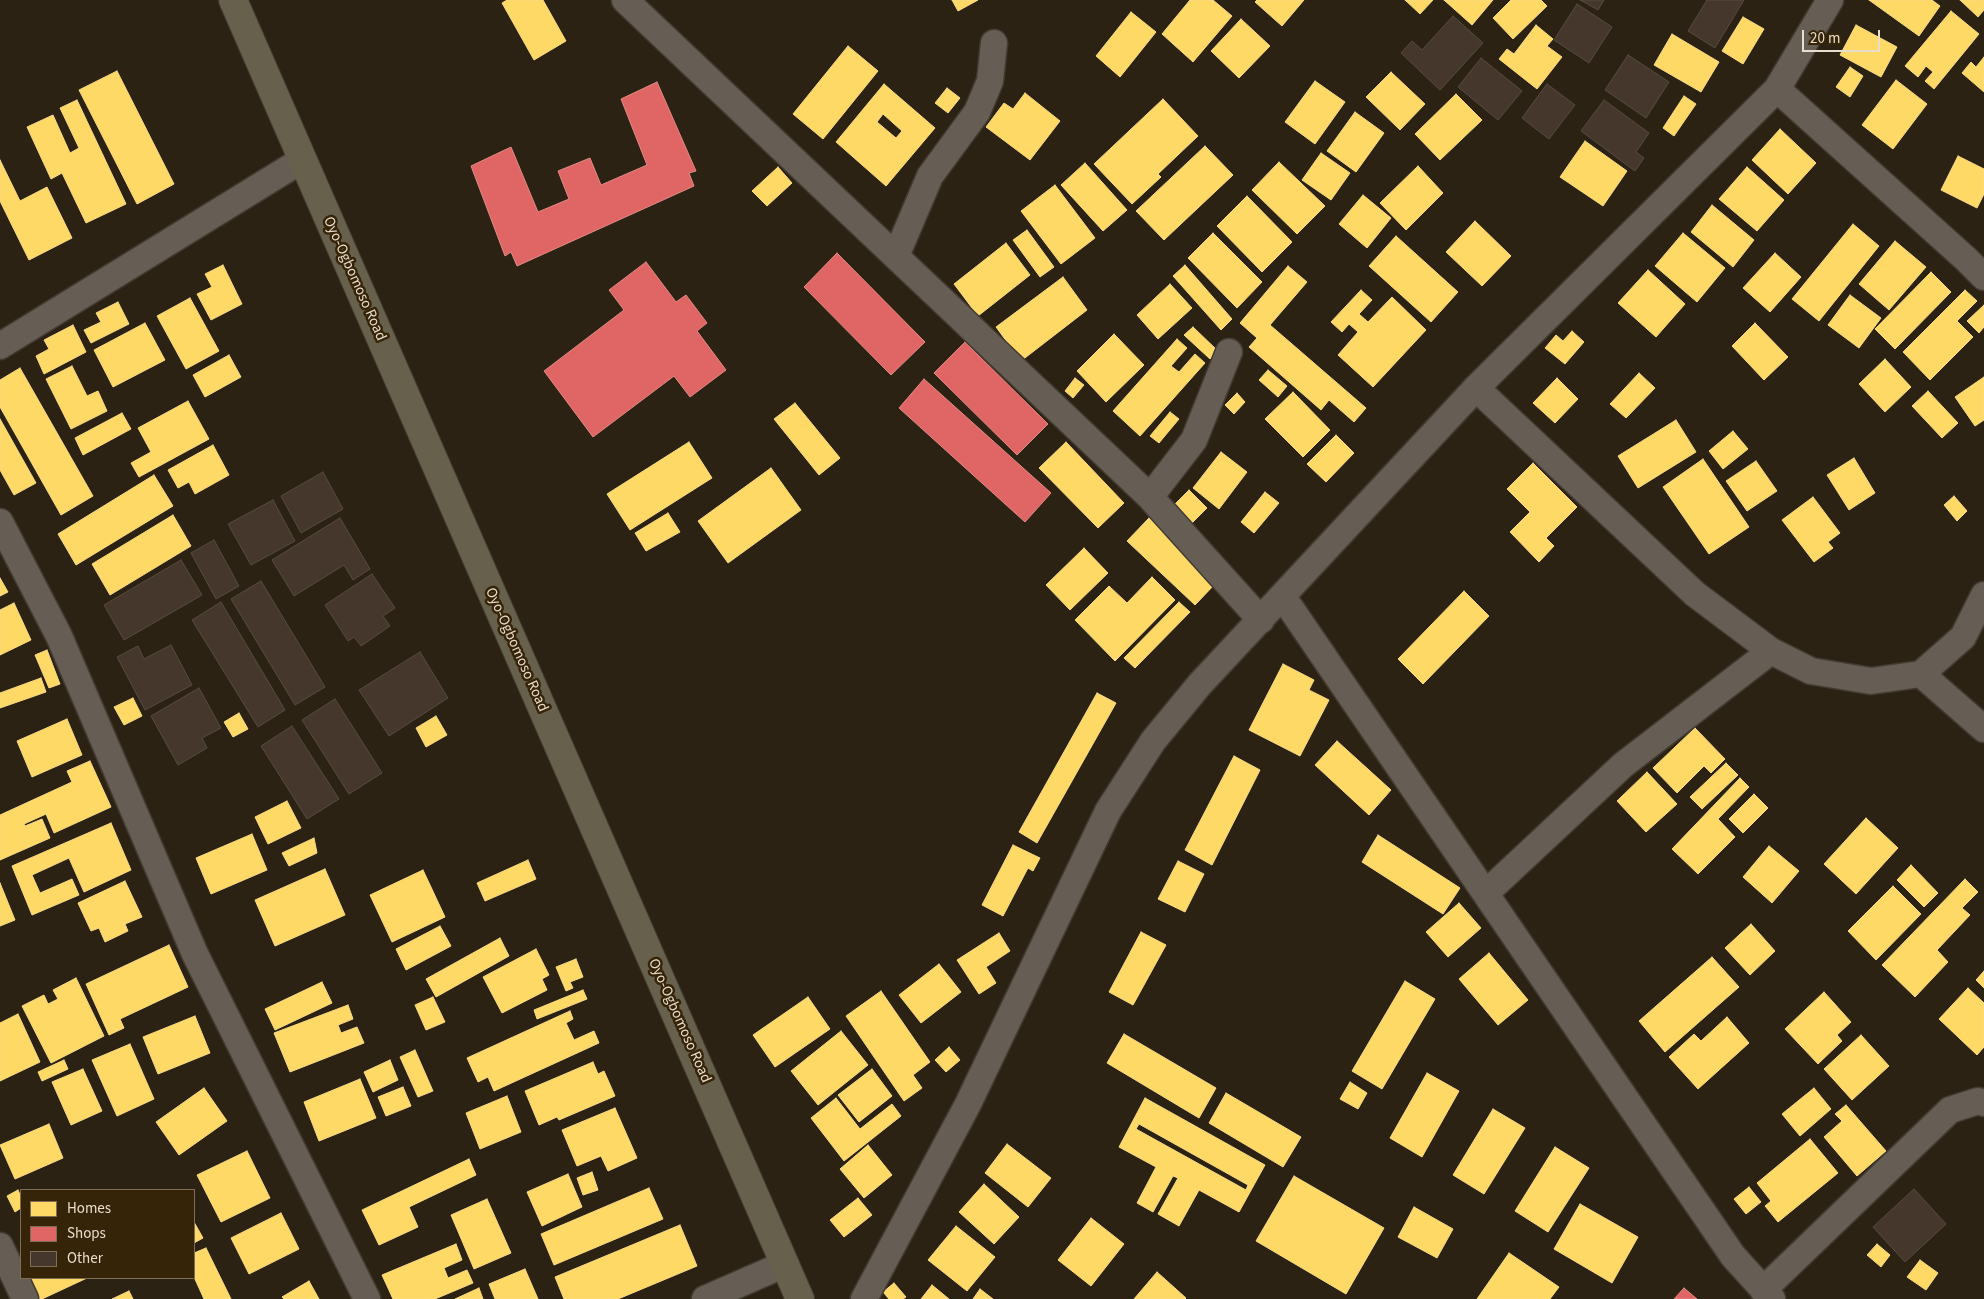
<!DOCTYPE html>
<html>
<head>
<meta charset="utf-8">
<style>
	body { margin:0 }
	#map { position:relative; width:1984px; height:1299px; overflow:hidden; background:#2c2214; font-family:"Source Sans 3",sans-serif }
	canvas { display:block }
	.legend { position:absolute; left:20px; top:1189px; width:175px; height:90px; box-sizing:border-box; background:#362409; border:1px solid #7e6e58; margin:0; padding:6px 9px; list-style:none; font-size:15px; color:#e9ddce }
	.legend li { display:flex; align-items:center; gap:10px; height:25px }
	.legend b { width:25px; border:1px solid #7e6e58 }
	.scale { position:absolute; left:1802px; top:30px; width:78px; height:22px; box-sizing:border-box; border:2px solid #e9ddce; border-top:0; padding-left:6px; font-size:15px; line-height:18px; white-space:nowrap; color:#e9ddce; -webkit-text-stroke:4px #362409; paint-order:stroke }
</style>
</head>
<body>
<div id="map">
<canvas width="1984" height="1299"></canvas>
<ul class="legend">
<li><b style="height:14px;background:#ffd966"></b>Homes</li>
<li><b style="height:14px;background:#e06666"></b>Shops</li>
<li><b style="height:14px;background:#45372c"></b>Other</li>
</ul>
<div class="scale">20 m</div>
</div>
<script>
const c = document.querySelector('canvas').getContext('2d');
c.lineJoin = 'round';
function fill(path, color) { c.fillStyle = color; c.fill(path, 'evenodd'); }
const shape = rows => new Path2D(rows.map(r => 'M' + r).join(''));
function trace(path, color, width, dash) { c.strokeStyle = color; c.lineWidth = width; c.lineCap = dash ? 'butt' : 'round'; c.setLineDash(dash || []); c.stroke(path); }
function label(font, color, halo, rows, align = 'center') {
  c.font = font + ' "Source Sans 3",sans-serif'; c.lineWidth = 5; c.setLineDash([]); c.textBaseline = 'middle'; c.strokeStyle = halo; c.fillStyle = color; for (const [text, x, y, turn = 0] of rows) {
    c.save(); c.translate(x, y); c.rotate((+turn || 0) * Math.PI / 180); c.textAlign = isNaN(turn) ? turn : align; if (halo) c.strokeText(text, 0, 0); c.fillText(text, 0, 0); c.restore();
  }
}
const homes = shape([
	[507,0,543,0,566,41,534,60,502,3,507,0],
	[952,0,978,0,958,11,952,0],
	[1190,0,1213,0,1232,16,1193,62,1162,34,1190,0],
	[1257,0,1304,0,1282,26,1255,2,1257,0],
	[1405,0,1433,0,1420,14,1405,0],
	[1444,0,1493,0,1472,25,1444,0],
	[1511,0,1541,0,1547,6,1513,39,1493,18,1511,0],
	[1869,0,1932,0,1940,6,1919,36,1869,0],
	[1960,0,1984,0,1984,10,1978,17,1960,0],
	[1951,11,1979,34,1934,89,1925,81,1933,72,1926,66,1918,77,1905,66,1951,11],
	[1131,12,1156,32,1120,77,1096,56,1131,12],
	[1743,17,1764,29,1743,64,1722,51,1743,17],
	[1241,19,1270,46,1239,78,1211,51,1241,19],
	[1536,25,1553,39,1547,46,1562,57,1537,89,1499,59,1507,49,1514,54,1536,25],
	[1856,25,1897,47,1881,77,1840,55,1856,25],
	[1672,34,1719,62,1701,92,1654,65,1672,34],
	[848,46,878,71,823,139,793,114,848,46],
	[1984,57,1984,92,1962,73,1971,62,1976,67,1984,57],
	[1850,67,1863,76,1850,97,1836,87,1850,67],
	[117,71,174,184,137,204,79,90,117,71],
	[1391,72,1425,104,1400,130,1366,97,1391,72],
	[1896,80,1927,104,1893,149,1862,125,1896,80],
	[1315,81,1345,102,1315,144,1285,122,1315,81],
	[884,84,935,128,886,186,836,142,884,84],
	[883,114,902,131,896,138,877,122,883,114],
	[947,88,960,98,948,113,935,103,947,88],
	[1025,93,1060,121,1030,160,986,127,1004,103,1013,109,1025,93],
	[1456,94,1482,120,1440,160,1415,134,1456,94],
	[1684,96,1696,104,1674,136,1663,128,1684,96],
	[1163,99,1198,136,1158,174,1161,177,1132,204,1094,164,1163,99],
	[77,100,126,204,86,223,62,173,51,179,27,127,53,115,70,153,79,148,60,108,77,100],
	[1355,112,1384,133,1356,172,1327,151,1355,112],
	[1780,129,1816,163,1788,194,1752,160,1780,129],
	[1585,141,1627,171,1603,206,1560,177,1585,141],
	[1205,146,1233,175,1164,240,1136,211,1205,146],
	[1321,153,1350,173,1331,200,1302,180,1321,153],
	[1958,156,1984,169,1984,194,1977,208,1941,190,1958,156],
	[0,160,20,201,47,187,72,238,29,260,0,201,0,160],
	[1279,162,1325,206,1297,234,1252,190,1279,162],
	[1085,163,1127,210,1103,231,1061,185,1085,163],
	[1418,166,1443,193,1406,230,1380,203,1418,166],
	[778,167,792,183,767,206,752,191,778,167],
	[1747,167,1784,200,1757,231,1719,199,1747,167],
	[1055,185,1095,238,1061,264,1021,211,1055,185],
	[1363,195,1391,218,1367,248,1339,224,1363,195],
	[1247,196,1292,242,1262,272,1217,226,1247,196],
	[1712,205,1754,240,1733,267,1691,232,1712,205],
	[1475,221,1511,256,1482,286,1446,252,1475,221],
	[1853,224,1879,246,1819,321,1792,299,1853,224],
	[1027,230,1054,267,1040,277,1013,240,1027,230],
	[1213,233,1262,282,1237,308,1188,258,1213,233],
	[1683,233,1725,268,1697,302,1655,266,1683,233],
	[1396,236,1458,292,1431,322,1369,266,1396,236],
	[1895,241,1926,267,1889,310,1859,284,1895,241],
	[1006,243,1030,275,978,316,954,284,1006,243],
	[1775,253,1801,277,1770,312,1743,288,1775,253],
	[223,265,242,304,211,320,197,294,212,287,205,274,223,265],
	[1185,265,1232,319,1221,330,1173,276,1185,265],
	[1288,266,1307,282,1270,325,1366,408,1354,422,1329,400,1321,410,1249,347,1257,338,1240,323,1288,266],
	[1648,270,1685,304,1656,337,1618,303,1648,270],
	[1931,272,1951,292,1895,349,1875,329,1931,272],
	[1063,277,1087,310,1021,361,996,327,1063,277],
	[1170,284,1192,308,1158,339,1137,315,1170,284],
	[1361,290,1372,300,1359,314,1368,322,1392,297,1426,330,1373,387,1338,355,1358,332,1349,324,1342,332,1331,322,1361,290],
	[1965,290,1977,301,1957,321,1973,337,1930,380,1903,352,1965,290],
	[1850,295,1881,318,1859,348,1828,325,1850,295],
	[190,298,219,351,186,369,157,316,190,298],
	[118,302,129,324,91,343,84,330,101,322,96,313,118,302],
	[1984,305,1984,327,1979,333,1967,321,1984,305],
	[145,323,165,360,113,387,94,350,145,323],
	[1755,323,1788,357,1764,380,1732,346,1755,323],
	[73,325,86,352,44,374,36,356,49,349,44,340,73,325],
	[1193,327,1218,351,1210,359,1184,335,1193,327],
	[1572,331,1584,342,1565,364,1545,348,1556,335,1563,341,1572,331],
	[1114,334,1144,365,1106,402,1077,371,1114,334],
	[1177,339,1187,348,1171,366,1179,372,1195,354,1205,363,1140,436,1113,411,1177,339],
	[229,355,241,377,205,397,193,375,229,355],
	[1885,359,1911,387,1885,412,1859,384,1885,359],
	[72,366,87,396,98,391,107,411,71,429,46,379,72,366],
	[20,368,93,496,61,515,0,407,0,380,20,368],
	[1268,370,1287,386,1278,397,1259,380,1268,370],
	[1639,373,1655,388,1626,418,1610,404,1639,373],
	[1984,377,1984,420,1975,426,1955,397,1984,377],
	[1075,378,1084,385,1073,398,1065,391,1075,378],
	[1557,378,1578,399,1555,423,1533,403,1557,378],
	[1928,391,1958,423,1942,438,1912,406,1928,391],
	[1293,392,1330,430,1303,457,1265,419,1293,392],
	[1237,393,1245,402,1234,414,1225,405,1237,393],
	[188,401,209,439,139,477,131,463,151,452,138,428,188,401],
	[795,403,840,458,819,475,774,419,795,403],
	[1170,412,1179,419,1159,443,1150,436,1170,412],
	[122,413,131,429,83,455,75,438,122,413],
	[0,419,36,483,14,495,0,470,0,419],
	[1676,420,1696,452,1638,488,1618,456,1676,420],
	[1733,431,1748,449,1723,469,1709,451,1733,431],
	[1336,435,1354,453,1326,482,1307,464,1336,435],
	[689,442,712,478,630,530,607,494,689,442],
	[1066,442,1124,503,1098,528,1039,468,1066,442],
	[213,445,229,475,195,494,189,482,178,488,168,470,213,445],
	[1221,452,1247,472,1219,509,1193,488,1221,452],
	[1854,458,1875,493,1849,510,1827,475,1854,458],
	[1703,459,1749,527,1709,554,1663,487,1703,459],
	[1756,461,1777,491,1747,511,1726,481,1756,461],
	[1533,463,1577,507,1546,538,1554,546,1539,562,1510,532,1530,512,1507,489,1533,463],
	[771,468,801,510,728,563,698,521,771,468],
	[154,475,173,506,76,565,58,534,154,475],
	[1189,490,1207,508,1192,523,1174,505,1189,490],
	[1265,492,1279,503,1254,533,1241,522,1265,492],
	[1954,496,1967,511,1957,521,1944,505,1954,496],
	[1813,497,1840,533,1828,542,1833,548,1814,562,1782,520,1813,497],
	[668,513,680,532,646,551,635,533,668,513],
	[173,515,191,546,110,595,92,564,173,515],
	[1149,518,1216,583,1195,605,1127,541,1149,518],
	[1084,548,1108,573,1070,610,1046,585,1084,548],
	[1152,577,1175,600,1115,661,1075,620,1109,586,1127,603,1152,577],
	[0,578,8,592,0,596,0,578],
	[1464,591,1489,616,1423,684,1398,659,1464,591],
	[1179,602,1190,612,1135,668,1124,658,1179,602],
	[14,603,31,640,0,655,0,610,14,603],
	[47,650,60,684,49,688,35,655,47,650],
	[1283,664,1314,680,1309,690,1329,700,1300,756,1249,730,1283,664],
	[41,678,46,692,0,708,0,693,41,678],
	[1097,693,1116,703,1037,843,1019,832,1097,693],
	[133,698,142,716,124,725,114,707,133,698],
	[239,713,248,729,233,737,224,722,239,713],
	[436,716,447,735,426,747,416,728,436,716],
	[67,719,82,755,32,777,17,741,67,719],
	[1695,728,1725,759,1711,773,1704,766,1677,793,1653,768,1695,728],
	[1337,741,1391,790,1369,815,1315,765,1337,741],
	[1234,756,1260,770,1212,865,1185,850,1234,756],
	[90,761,111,807,54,833,46,814,24,824,25,826,42,819,50,838,0,860,0,815,72,782,67,771,90,761],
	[1726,763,1738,775,1702,809,1690,797,1726,763],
	[1647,772,1677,804,1646,832,1617,801,1647,772],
	[1740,778,1749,787,1718,819,1735,837,1698,874,1672,849,1740,778],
	[1754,794,1768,808,1743,833,1729,819,1754,794],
	[287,801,301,828,268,844,255,817,287,801],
	[1866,818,1898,848,1856,894,1824,864,1866,818],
	[111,823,131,870,84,892,69,858,32,875,40,893,72,879,79,895,32,915,12,866,111,823],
	[252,834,267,870,211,894,196,858,252,834],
	[1378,835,1460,888,1443,914,1362,862,1378,835],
	[314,838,317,853,289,866,282,853,314,838],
	[1013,845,1040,858,1033,871,1028,868,1003,916,982,905,1013,845],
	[1769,846,1799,871,1772,903,1743,877,1769,846],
	[528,860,536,879,485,901,477,883,528,860],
	[1178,861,1204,874,1185,912,1158,899,1178,861],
	[1911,865,1938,893,1924,907,1897,880,1911,865],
	[325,869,345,915,275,946,255,900,325,869],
	[423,870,445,917,392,942,370,895,423,870],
	[1965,879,1978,892,1962,908,1970,915,1937,950,1948,962,1915,997,1882,965,1965,879],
	[125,881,142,917,125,924,128,931,105,942,99,928,91,931,78,903,125,881],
	[0,883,15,920,0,926,0,883],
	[1893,886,1921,914,1876,960,1848,931,1893,886],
	[1459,903,1481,928,1448,957,1426,932,1459,903],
	[1751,924,1775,951,1750,975,1725,948,1751,924],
	[440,926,451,946,406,970,396,949,440,926],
	[1141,932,1166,945,1133,1005,1109,992,1141,932],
	[999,933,1010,951,986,967,996,983,979,994,957,960,999,933],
	[500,938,509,956,436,997,426,979,500,938],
	[169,945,188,987,120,1019,124,1028,109,1035,86,984,169,945],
	[536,949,549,975,542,979,547,990,502,1013,483,977,536,949],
	[1489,953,1528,1000,1498,1025,1459,979,1489,953],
	[1712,957,1739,987,1665,1052,1639,1021,1712,957],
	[576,959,583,977,570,982,573,988,566,991,556,967,576,959],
	[939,964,961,992,921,1023,899,995,939,964],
	[1984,971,1984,988,1976,980,1984,971],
	[76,978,104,1036,51,1063,22,1006,44,995,48,1004,58,999,53,990,76,978],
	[1405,981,1435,999,1382,1089,1352,1071,1405,981],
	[322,982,332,1003,275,1030,265,1009,322,982],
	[1968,988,1984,1003,1984,1047,1977,1055,1939,1019,1968,988],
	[583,990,587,999,537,1019,534,1010,583,990],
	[881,991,930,1062,913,1075,922,1088,904,1101,846,1016,881,991],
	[1824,992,1851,1022,1837,1035,1842,1041,1818,1064,1785,1029,1824,992],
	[433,997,445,1022,426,1030,415,1005,433,997],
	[808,997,830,1029,775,1067,753,1035,808,997],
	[348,1005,353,1019,338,1025,341,1033,357,1027,364,1043,290,1072,274,1033,348,1005],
	[570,1011,573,1019,566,1023,574,1040,594,1031,599,1043,494,1091,488,1077,478,1082,467,1058,570,1011],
	[18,1014,40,1062,0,1081,0,1023,18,1014],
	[195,1016,210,1053,158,1074,143,1037,195,1016],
	[1727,1017,1749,1043,1698,1089,1669,1057,1694,1034,1701,1041,1727,1017],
	[841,1031,868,1065,818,1105,791,1071,841,1031],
	[1124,1034,1216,1088,1199,1118,1107,1063,1124,1034],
	[1861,1035,1889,1066,1852,1100,1824,1069,1861,1035],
	[130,1044,154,1099,117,1116,92,1060,130,1044],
	[949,1047,960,1060,946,1072,935,1060,949,1047],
	[415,1050,433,1091,418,1097,400,1057,415,1050],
	[64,1060,68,1069,42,1081,38,1072,64,1060],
	[390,1060,398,1080,373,1092,364,1072,390,1060],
	[593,1062,598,1074,604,1071,615,1096,559,1120,557,1117,539,1125,525,1091,593,1062],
	[83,1069,102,1111,71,1125,52,1082,83,1069],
	[872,1069,892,1096,859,1122,838,1095,872,1069],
	[1427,1073,1459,1091,1422,1157,1390,1138,1427,1073],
	[360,1079,376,1118,319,1141,304,1102,360,1079],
	[1350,1082,1367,1093,1358,1109,1340,1099,1350,1082],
	[403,1087,411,1106,386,1116,378,1097,403,1087],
	[204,1088,227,1121,179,1155,156,1122,204,1088],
	[1814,1088,1831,1109,1800,1136,1782,1114,1814,1088],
	[1226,1093,1301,1137,1283,1167,1209,1123,1226,1093],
	[507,1096,521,1132,480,1149,466,1113,507,1096],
	[836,1098,860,1129,892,1104,901,1116,844,1161,811,1118,836,1098],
	[1145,1098,1265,1165,1239,1212,1199,1190,1179,1226,1158,1214,1178,1178,1173,1176,1153,1212,1137,1203,1156,1167,1119,1147,1145,1098],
	[1139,1124,1248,1185,1246,1190,1136,1129,1139,1124],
	[1846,1105,1886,1151,1857,1176,1824,1137,1842,1121,1835,1114,1846,1105],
	[615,1108,637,1158,608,1171,601,1156,577,1166,562,1130,615,1108],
	[1493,1109,1525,1128,1484,1194,1453,1175,1493,1109],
	[49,1124,63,1158,15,1179,0,1145,49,1124],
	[1810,1139,1838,1173,1778,1222,1765,1206,1771,1201,1757,1183,1810,1139],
	[1007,1144,1051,1178,1028,1207,985,1173,1007,1144],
	[868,1145,892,1175,864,1198,840,1169,868,1145],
	[1555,1147,1589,1168,1548,1232,1515,1211,1555,1147],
	[247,1151,270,1198,221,1222,197,1175,247,1151],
	[469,1159,476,1175,409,1207,418,1227,379,1245,362,1210,469,1159],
	[592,1172,598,1190,583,1195,577,1178,592,1172],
	[568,1174,582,1207,542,1226,527,1192,568,1174],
	[1294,1176,1384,1228,1346,1294,1256,1241,1294,1176],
	[984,1184,1019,1217,994,1244,959,1212,984,1184],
	[1749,1187,1761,1202,1746,1214,1734,1199,1749,1187],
	[649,1188,663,1219,554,1265,541,1234,649,1188],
	[18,1190,21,1197,21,1208,15,1212,7,1196,18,1190],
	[858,1198,872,1215,844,1237,830,1220,858,1198],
	[487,1199,511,1253,474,1269,451,1215,487,1199],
	[1580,1204,1638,1237,1612,1283,1554,1249,1580,1204],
	[1414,1207,1453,1229,1437,1258,1398,1237,1414,1207],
	[281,1213,299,1249,249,1274,231,1238,281,1213],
	[1091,1218,1124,1244,1091,1286,1058,1260,1091,1218],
	[194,1222,203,1238,194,1243,194,1222],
	[680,1225,697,1266,618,1299,564,1299,555,1277,680,1225],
	[956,1226,995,1257,967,1291,928,1260,956,1226],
	[456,1244,462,1260,444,1268,448,1278,467,1270,473,1283,435,1299,393,1299,382,1275,456,1244],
	[1877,1244,1890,1255,1881,1267,1867,1255,1877,1244],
	[206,1248,231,1299,204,1299,194,1277,194,1253,206,1248],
	[1509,1253,1559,1287,1550,1299,1477,1299,1509,1253],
	[1920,1260,1938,1273,1926,1290,1907,1277,1920,1260],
	[525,1269,538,1299,495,1299,489,1284,525,1269],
	[1157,1272,1186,1298,1185,1299,1134,1299,1157,1272],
	[29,1278,87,1278,42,1299,39,1299,29,1278],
	[309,1281,319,1299,284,1299,282,1297,309,1281],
	[894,1283,906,1297,903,1299,889,1299,883,1292,894,1283],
	[932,1285,949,1299,921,1299,932,1285],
	[479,1288,483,1299,455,1299,479,1288],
	[980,1289,993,1299,973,1299,980,1289],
	[129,1291,133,1299,112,1299,129,1291]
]);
fill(homes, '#ffd966');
trace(homes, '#f8da85', 1);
const shops = shape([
	[657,82,696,171,689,173,694,186,517,266,511,252,505,256,471,166,511,147,538,212,569,199,558,171,590,158,601,185,647,165,621,99,657,82],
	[837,253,925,342,891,375,804,287,837,253],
	[646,262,676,302,686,295,707,323,697,331,726,370,690,397,674,376,593,437,544,371,624,310,609,290,646,262],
	[965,342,1048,424,1017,455,934,373,965,342],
	[924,379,1051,493,1025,522,899,408,924,379],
	[1684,1288,1697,1299,1674,1299,1684,1288]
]);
fill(shops, '#e06666');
trace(shops, '#e38a85', 1);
const building = shape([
	[1580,0,1604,0,1598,10,1580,0],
	[1707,0,1744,0,1715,48,1688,31,1707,0],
	[1577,4,1612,27,1589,63,1554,40,1577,4],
	[1453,16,1483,43,1440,90,1401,53,1412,41,1422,50,1453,16],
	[1628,55,1669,82,1646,118,1605,90,1628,55],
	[1481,58,1522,91,1498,120,1458,87,1481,58],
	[1547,84,1575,105,1549,139,1522,118,1547,84],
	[1604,100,1649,133,1636,152,1644,158,1635,171,1581,131,1604,100],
	[323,472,343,509,301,533,281,496,323,472],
	[273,500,295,541,251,565,228,524,273,500],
	[340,518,370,569,353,580,344,565,294,596,272,560,340,518],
	[214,540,239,586,216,599,191,553,214,540],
	[181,560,202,595,124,640,104,605,181,560],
	[372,574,395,608,383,616,390,626,361,646,354,637,348,641,325,605,372,574],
	[261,581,325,687,295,705,231,599,261,581],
	[221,602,285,710,258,727,192,620,221,602],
	[171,645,192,685,145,710,117,657,138,646,144,659,171,645],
	[420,652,448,698,389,736,359,690,420,652],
	[199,688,221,728,202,738,207,748,178,765,151,716,199,688],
	[335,699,382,773,349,794,302,720,335,699],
	[292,726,339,799,307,819,261,746,292,726],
	[1914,1189,1946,1224,1905,1262,1873,1227,1914,1189]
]);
fill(building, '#45372c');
trace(building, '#564c42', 1);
const minor = shape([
	[625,0,1150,497,1261,620],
	[1777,89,1966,259,1984,277],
	[896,256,930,176,977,112,990,81,994,43],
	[0,346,302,160],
	[1476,388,1695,594,1771,651,1811,671,1871,681,1921,674,1963,637,1984,595],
	[1150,497,1194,440,1229,352],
	[0,522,59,636,195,954,367,1299],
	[1283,597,1733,1256,1772,1299],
	[1921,674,1984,729],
	[1486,893,1623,765,1771,651],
	[0,1246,25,1299],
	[1763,1290,1950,1110,1978,1101,1984,1103],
	[705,1299,785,1264],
	[864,1299,968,1104,1108,811,1153,741,1200,684,1476,388,1777,89,1830,0]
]);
const trunk = shape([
	[233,0,800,1299]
]);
trace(minor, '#433b31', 29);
trace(trunk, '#433b31', 30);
trace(minor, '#665e55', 26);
trace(trunk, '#67604c', 28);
label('15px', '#e9ddce', '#362409', [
	["Oyo-Ogbomoso Road",354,279,66],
	["Oyo-Ogbomoso Road",516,650,66],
	["Oyo-Ogbomoso Road",679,1021,66]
]);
</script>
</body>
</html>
